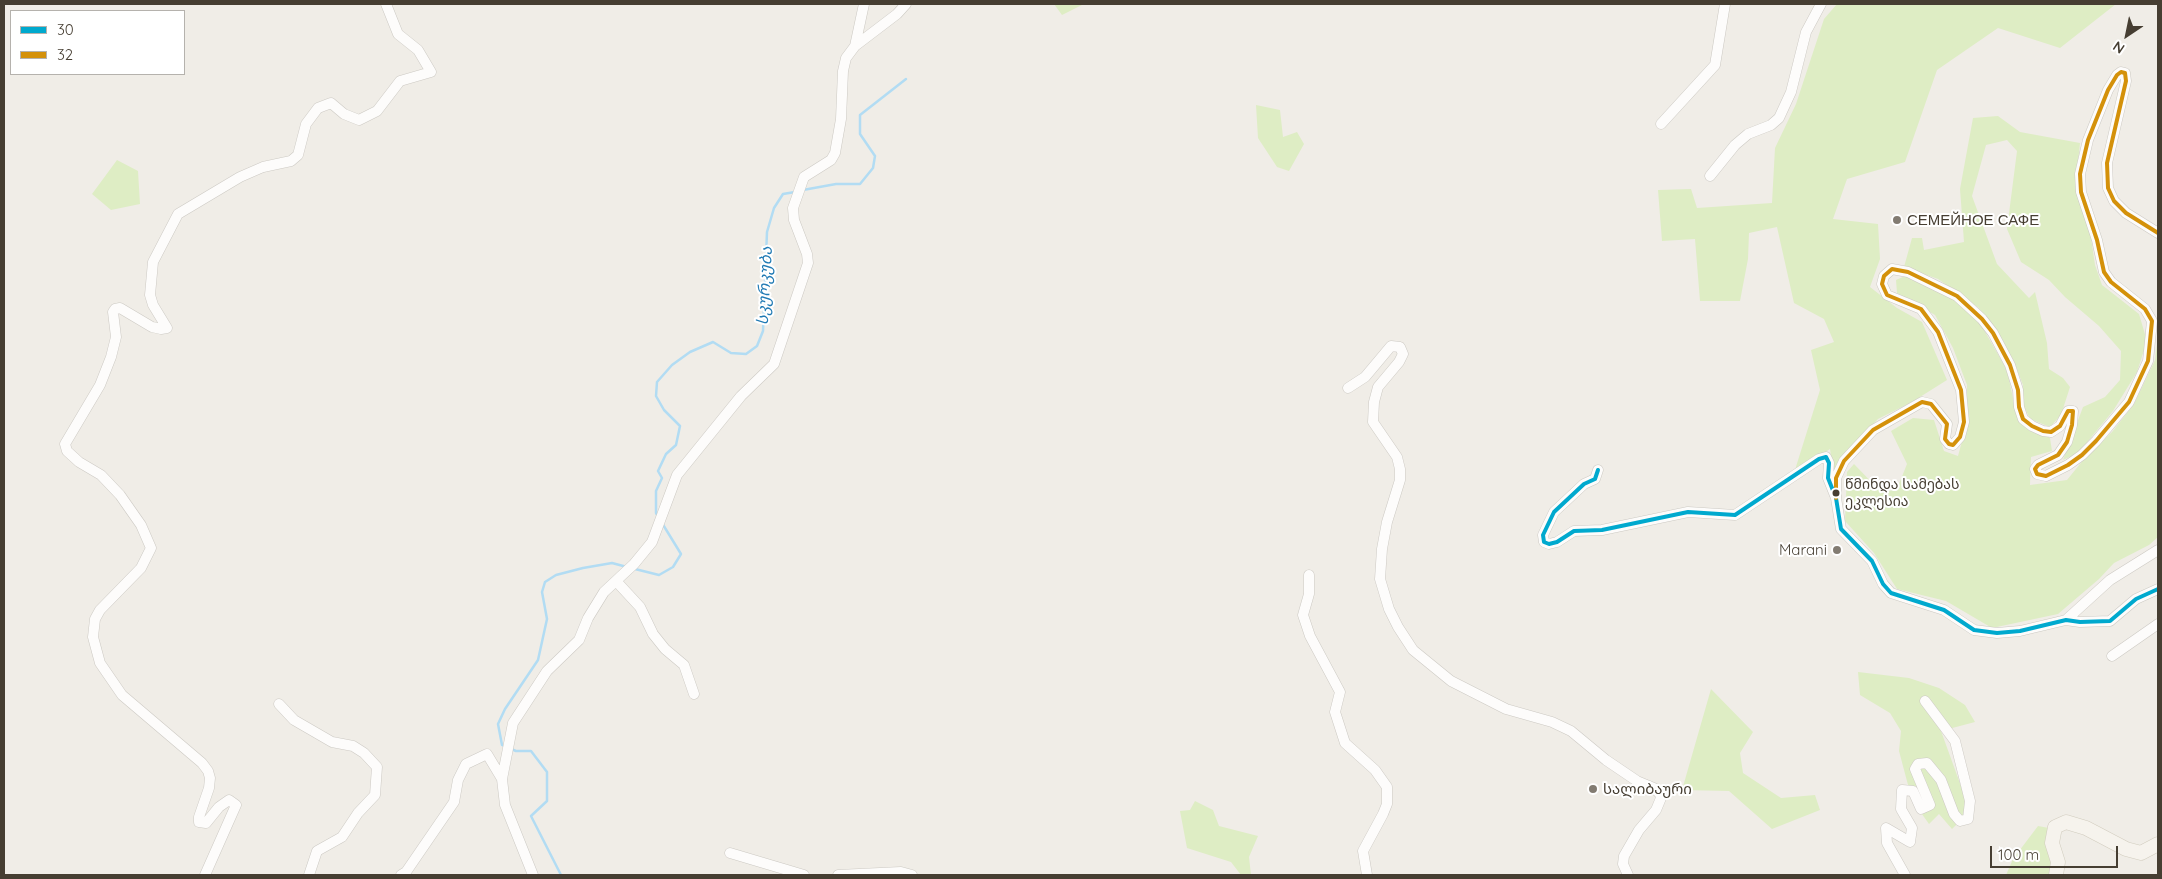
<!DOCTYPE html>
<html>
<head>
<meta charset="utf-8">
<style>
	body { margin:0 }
	#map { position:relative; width:2162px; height:879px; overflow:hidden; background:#f0ede7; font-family:Quicksand,sans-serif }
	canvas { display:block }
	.frame { position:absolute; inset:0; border:5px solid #463e32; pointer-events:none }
	.legend { position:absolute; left:10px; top:10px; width:175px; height:65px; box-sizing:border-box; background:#fff; border:1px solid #b5b2ad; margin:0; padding:6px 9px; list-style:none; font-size:15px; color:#463e32 }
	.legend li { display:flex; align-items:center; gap:10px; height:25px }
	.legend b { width:25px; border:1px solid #b5b2ad }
	.north { position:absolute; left:2102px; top:10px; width:50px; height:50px; -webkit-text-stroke:4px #fff; paint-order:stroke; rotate:214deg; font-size:14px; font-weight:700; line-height:20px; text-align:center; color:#463e32 }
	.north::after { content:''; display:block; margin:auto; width:18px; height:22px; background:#463e32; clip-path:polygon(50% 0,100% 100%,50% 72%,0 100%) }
	.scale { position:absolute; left:1990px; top:846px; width:128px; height:22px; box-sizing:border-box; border:2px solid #463e32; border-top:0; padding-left:6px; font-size:15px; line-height:18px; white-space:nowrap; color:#463e32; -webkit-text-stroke:4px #fff; paint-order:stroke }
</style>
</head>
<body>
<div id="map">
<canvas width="2162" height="879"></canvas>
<div class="frame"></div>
<ul class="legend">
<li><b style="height:6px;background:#00a9ce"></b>30</li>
<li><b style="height:6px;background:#d4910a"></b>32</li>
</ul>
<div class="north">N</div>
<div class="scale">100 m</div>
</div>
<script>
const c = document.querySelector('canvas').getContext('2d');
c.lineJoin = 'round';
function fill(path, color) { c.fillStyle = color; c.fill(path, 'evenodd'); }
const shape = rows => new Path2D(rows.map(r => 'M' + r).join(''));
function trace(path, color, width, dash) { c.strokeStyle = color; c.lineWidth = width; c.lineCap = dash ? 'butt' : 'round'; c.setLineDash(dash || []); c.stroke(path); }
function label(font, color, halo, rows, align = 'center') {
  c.font = font + ' Quicksand,"Noto Sans Georgian",sans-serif'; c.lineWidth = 4; c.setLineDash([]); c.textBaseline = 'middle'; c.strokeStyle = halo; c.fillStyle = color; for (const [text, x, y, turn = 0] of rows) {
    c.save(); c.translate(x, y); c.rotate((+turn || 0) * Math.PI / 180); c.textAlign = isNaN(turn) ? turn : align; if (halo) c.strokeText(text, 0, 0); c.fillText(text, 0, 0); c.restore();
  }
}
fill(shape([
	[1054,4,1084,4,1062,15],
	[1837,4,2116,4,2060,48,1998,28,1937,70,1905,162,1847,179,1833,219,1878,224,1880,259,1870,287,1897,308,1922,322,1947,380,1912,402,1878,419,1848,450,1834,476,1830,449,1794,473,1820,390,1811,350,1834,342,1824,319,1794,303,1777,227,1749,233,1748,259,1740,301,1700,301,1695,239,1662,241,1658,190,1691,189,1697,208,1772,203,1775,148,1796,104,1824,19],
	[1256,105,1280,110,1283,137,1297,132,1304,144,1289,171,1277,167,1258,138],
	[1998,116,2020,132,2080,143,2077,174,2090,231,2095,265,2102,285,2139,314,2147,341,2137,372,2113,411,2078,453,2063,460,2083,407,2105,397,2120,380,2121,351,2099,326,2065,297,2049,280,2021,262,2007,229,2017,151,2007,140,1986,145,1972,196,1997,264,2029,298,2035,292,2047,343,2049,369,2063,378,2070,387,2061,415,2050,427,2030,419,2023,404,2023,385,2014,362,1979,308,1938,279,1904,267,1912,238,1922,238,1924,250,1964,242,1960,189,1973,118],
	[117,160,138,171,140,204,111,210,92,194],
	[1905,276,1949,295,1980,323,2007,370,2017,417,2050,438,2052,451,2031,457,2030,485,2067,480,2084,459,2112,432,2134,404,2155,360,2158,336,2158,537,2149,545,2114,563,2099,579,2058,614,1992,628,1946,601,1897,589,1874,553,1845,521,1847,472,1854,464,1882,493,1897,489,1907,464,1891,431,1913,418,1934,420,1944,451,1958,456,1967,423,1967,385,1953,348,1935,315,1897,293,1896,280],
	[1858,672,1909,678,1939,688,1965,705,1975,722,1941,731,1966,800,1965,816,1952,829,1939,814,1929,824,1912,800,1899,751,1901,731,1890,713,1860,695],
	[1711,689,1753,732,1740,753,1743,773,1781,798,1815,795,1820,810,1772,829,1729,791,1682,790],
	[1195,801,1213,810,1219,826,1258,836,1249,857,1251,875,1241,875,1231,862,1187,848,1180,811,1190,810],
	[2038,826,2049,828,2052,875,2006,875,2013,859]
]), '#deedc4');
trace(shape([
	[803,190,836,184,860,184,873,168,875,156,860,134,860,115,906,79],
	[658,517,656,513,656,491,662,478,658,471,666,454,676,445,680,426,664,410,656,396,657,382,672,365,690,352,713,342,731,353,746,354,757,346,763,331,767,232,774,208,783,194,795,192],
	[635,569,659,575,673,567,681,554,662,523],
	[506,747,502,745,498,724,505,709,538,660,547,619,542,592,545,582,556,575,583,568,612,563,627,567],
	[511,749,516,751,531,751,547,772,547,801,531,816,561,875]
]), '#b2dcf3', 2.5);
const street = shape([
	[855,46,864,4],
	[1661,124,1715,65,1725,4],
	[1710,176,1735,145,1748,134,1771,125,1779,118,1791,92,1806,32,1821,4],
	[1348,388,1365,377,1391,346,1400,347,1403,354,1399,362,1378,387,1374,402,1373,422,1397,457,1400,469,1400,480,1387,522,1382,549,1380,579,1389,609,1398,627,1413,650,1451,681,1506,709,1552,722,1571,731,1606,760,1637,781,1654,788,1660,794,1661,798,1656,810,1639,830,1624,856,1623,864,1628,875],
	[1598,470,1595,479,1584,484,1554,512,1543,535,1544,542,1549,544,1557,542,1574,531,1602,530,1688,512,1735,515,1819,459,1826,457,1829,463,1828,478,1836,498,1841,529,1872,561,1883,584,1891,593,1944,610,1974,630,1997,633,2020,631,2066,620,2080,622,2110,621,2136,599,2158,589],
	[1836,498,1836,478,1844,461,1873,430,1922,402,1931,404,1947,424,1945,439,1949,444,1953,445,1960,437,1964,422,1961,390,1938,332,1921,309,1887,295,1882,284,1884,276,1892,269,1908,272,1957,296,1982,319,1993,333,2010,365,2018,390,2019,407,2023,419,2032,426,2043,431,2051,432,2060,426,2068,411,2073,411,2072,425,2067,442,2058,455,2038,465,2035,469,2037,474,2046,476,2068,465,2082,455,2096,441,2129,402,2148,361,2152,321,2145,309,2111,282,2104,272,2097,240,2081,192,2080,174,2088,140,2108,90,2117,75,2121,72,2125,73,2126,81,2107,163,2108,188,2114,201,2126,213,2158,233],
	[1309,575,1309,594,1303,615,1310,636,1340,692,1335,712,1345,743,1375,770,1387,787,1387,804,1383,814,1363,851,1367,875],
	[616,581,640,607,653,634,665,649,684,665,694,694],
	[2066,620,2110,580,2158,550],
	[2112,656,2158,624],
	[279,704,294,720,332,742,353,746,364,753,377,767,375,795,358,813,342,837,317,851,309,875],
	[730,853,804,875],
	[205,875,236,805,229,800,219,807,206,823,199,822,199,817,209,788,210,778,208,771,202,763,122,695,100,663,93,637,95,619,100,610,141,568,151,548,141,525,120,495,101,475,79,462,67,451,65,444,100,385,111,357,116,337,113,312,115,309,120,308,152,327,161,329,167,328,153,305,150,295,153,262,178,214,240,177,263,167,291,161,298,155,306,124,318,108,331,103,344,114,359,120,377,111,400,81,431,72,418,50,398,34,386,4],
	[401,875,406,872,454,802,458,780,466,764,487,754,502,779],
	[533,875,505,805,502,779,513,723,547,671,579,640,588,618,604,592,634,564,652,542,677,475,741,396,774,364,808,263,807,254,794,220,793,208,804,177,831,160,835,153,841,119,843,71,846,58,855,46,897,14,906,4],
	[838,875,901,872,912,875],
	[1905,875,1887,843,1886,828,1910,842,1912,828,1901,809,1902,790,1913,791,1921,809,1930,805,1915,769,1918,764,1927,763,1941,780,1954,814,1960,821,1968,819,1970,801,1955,741,1925,701]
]);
const secondary = shape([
	[2056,875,2058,862,2052,843,2055,827,2066,822,2086,828,2126,849,2141,853,2158,844]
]);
trace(street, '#ccc9c3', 11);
trace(secondary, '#d1ccbe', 15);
trace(street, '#fdfcfb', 10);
trace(secondary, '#f6f3ed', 14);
trace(shape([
	[1598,470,1595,479,1584,484,1554,512,1543,535,1544,542,1549,544,1557,542,1574,531,1602,530,1688,512,1735,515,1819,459,1826,457,1829,463,1828,478,1836,498,1841,529,1872,561,1883,584,1891,593,1944,610,1974,630,1997,633,2020,631,2066,620,2080,622,2110,621,2136,599,2158,589]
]), '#00a9ce', 4);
trace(shape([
	[1836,498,1836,478,1844,461,1873,430,1922,402,1931,404,1947,424,1945,439,1949,444,1953,445,1960,437,1964,422,1961,390,1938,332,1921,309,1887,295,1882,284,1884,276,1892,269,1908,272,1957,296,1982,319,1993,333,2010,365,2018,390,2019,407,2023,419,2032,426,2043,431,2051,432,2060,426,2068,411,2073,411,2072,425,2067,442,2058,455,2038,465,2035,469,2037,474,2046,476,2068,465,2082,455,2096,441,2129,402,2148,361,2152,321,2145,309,2111,282,2104,272,2097,240,2081,192,2080,174,2088,140,2108,90,2117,75,2121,72,2125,73,2126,81,2107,163,2108,188,2114,201,2126,213,2158,233]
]), '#d4910a', 4);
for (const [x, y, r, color] of [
	[1897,220,5,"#827b71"],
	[1836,493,4.5,"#463e32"],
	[1837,550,5,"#827b71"],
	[1593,789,5,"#827b71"]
]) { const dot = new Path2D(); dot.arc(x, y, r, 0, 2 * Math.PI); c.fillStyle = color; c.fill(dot); trace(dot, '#fff', 2); }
label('14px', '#463e32', '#fff', [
	["წმინდა სამებას",1845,485],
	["ეკლესია",1845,502]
], 'left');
label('15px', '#463e32', '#fff', [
	["СЕМЕЙНОЕ САФЕ",1907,220],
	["Marani",1827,550,"right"],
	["სალიბაური",1603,789]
], 'left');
label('italic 16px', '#207ab4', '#fff', [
	["სკურკუბა",765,286,-87]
]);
</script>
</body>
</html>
